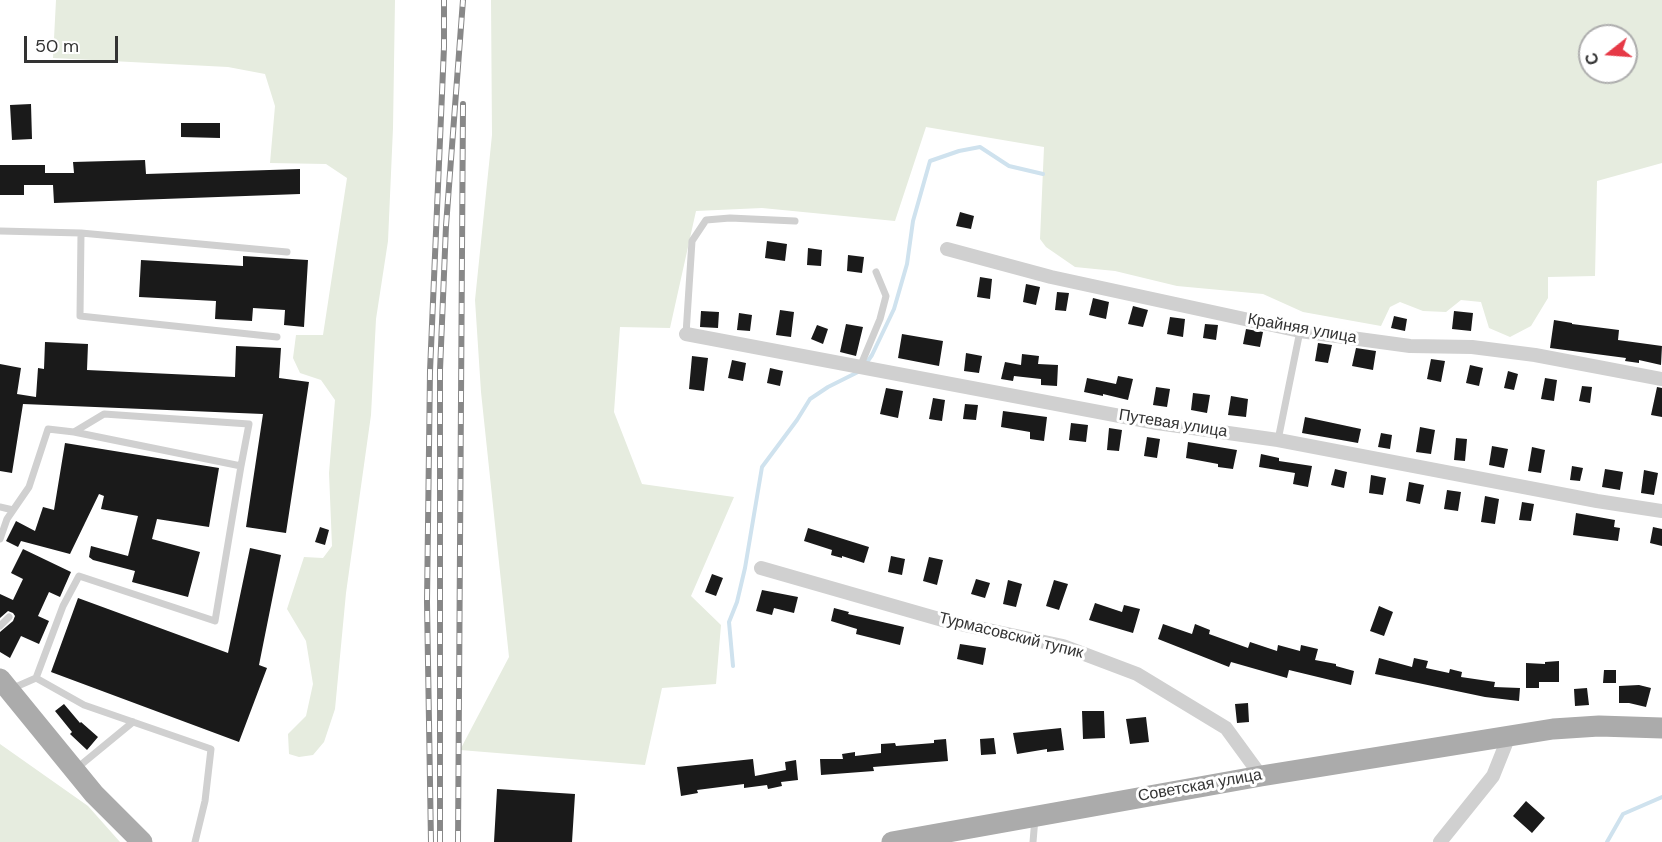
<!DOCTYPE html>
<html>
<head>
<meta charset="utf-8">
<style>
	body { margin:0 }
	#map { position:relative; width:1662px; height:842px; overflow:hidden; background:#fff; font-family:"DM Sans",sans-serif }
	canvas { display:block }
	.north { position:absolute; left:1578px; top:24px; width:60px; height:60px; box-sizing:border-box; background:#fff; border:2px solid #adadad; border-radius:50%; rotate:253deg; font-size:16px; font-weight:700; line-height:24px; text-align:center; color:#333 }
	.north::after { content:''; display:block; margin:auto; width:21px; height:27px; background:#e63946; clip-path:polygon(50% 0,100% 100%,50% 72%,0 100%) }
	.scale { position:absolute; left:24px; top:36px; width:94px; height:27px; box-sizing:border-box; border:3px solid #333; border-top:0; padding-left:8px; font-size:18px; line-height:21px; white-space:nowrap; color:#333; -webkit-text-stroke:4px #fff; paint-order:stroke }
</style>
</head>
<body>
<div id="map">
<canvas width="1662" height="842"></canvas>
<div class="north">С</div>
<div class="scale">50 m</div>
</div>
<script>
const c = document.querySelector('canvas').getContext('2d');
c.lineJoin = 'round';
function fill(path, color) { c.fillStyle = color; c.fill(path, 'evenodd'); }
const shape = rows => new Path2D(rows.map(r => 'M' + r).join(''));
function trace(path, color, width, dash) { c.strokeStyle = color; c.lineWidth = width; c.lineCap = dash ? 'butt' : 'round'; c.setLineDash(dash || []); c.stroke(path); }
function label(font, color, halo, rows, align = 'center') {
  c.font = font + ' "DM Sans",sans-serif'; c.lineWidth = 6; c.setLineDash([]); c.textBaseline = 'middle'; c.strokeStyle = halo; c.fillStyle = color; for (const [text, x, y, turn = 0] of rows) {
    c.save(); c.translate(x, y); c.rotate((+turn || 0) * Math.PI / 180); c.textAlign = isNaN(turn) ? turn : align; if (halo) c.strokeText(text, 0, 0); c.fillText(text, 0, 0); c.restore();
  }
}
fill(shape([
	[56,0,395,0,393,128,388,241,376,319,371,415,346,593,335,709,324,742,313,755,299,757,289,754,288,734,306,716,313,684,306,641,287,609,304,557,323,558,332,546,329,473,335,400,321,380,300,373,293,358,296,335,323,335,347,178,326,164,270,163,275,106,265,74,228,67,53,58],
	[491,0,1662,0,1662,163,1597,181,1595,276,1548,277,1548,298,1531,326,1510,337,1489,328,1481,302,1461,300,1446,312,1423,311,1400,302,1390,307,1381,326,1303,312,1263,294,1177,286,1115,271,1075,267,1046,247,1040,239,1044,147,926,127,895,221,762,208,696,211,670,328,620,327,614,412,642,484,734,497,691,596,721,625,716,684,662,688,645,765,460,750,509,657,481,392,475,300,492,135],
	[1590,36,1626,36,1626,72,1590,72],
	[0,744,88,806,120,842,0,842]
]), '#e6ecdf');
trace(shape([
	[865,365,872,355,894,309,907,264,913,221,930,161,959,151,980,147,1009,166,1043,174],
	[733,666,729,622,737,602,745,568,762,467,797,420,810,399,828,387,860,371],
	[1607,842,1623,814,1662,797]
]), '#cfe2ee', 4);
fill(shape([
	[31,104,32,139,12,140,10,105],
	[181,123,220,123,220,138,181,137],
	[145,160,146,174,300,169,300,194,54,203,53,185,24,185,24,195,0,195,0,165,45,165,45,173,74,173,73,162],
	[960,212,974,216,971,229,956,226],
	[767,241,787,244,785,261,765,258],
	[808,248,822,250,821,266,807,265],
	[848,255,864,257,862,273,847,271],
	[243,256,308,260,304,327,284,325,285,310,253,308,252,321,215,319,216,301,139,297,141,260,243,266],
	[980,277,992,279,990,299,977,297],
	[1026,284,1040,287,1036,305,1023,302],
	[1057,292,1069,293,1066,311,1055,310],
	[1093,298,1109,302,1106,319,1089,315],
	[1133,306,1148,310,1143,327,1128,324],
	[780,310,794,312,791,337,776,335],
	[701,311,719,312,718,328,700,327],
	[1454,311,1473,313,1471,331,1452,329],
	[739,313,752,315,750,331,737,330],
	[1394,316,1407,319,1405,331,1391,328],
	[1170,317,1185,319,1183,337,1167,334],
	[1554,320,1572,323,1572,324,1619,330,1618,340,1662,346,1661,365,1639,360,1639,363,1625,361,1626,358,1550,348],
	[846,324,863,327,856,356,840,352],
	[1205,324,1218,325,1216,340,1203,338],
	[817,325,828,329,823,344,811,339],
	[1246,329,1263,332,1260,347,1243,344],
	[902,334,943,341,939,366,898,358],
	[45,342,88,344,87,370,235,377,236,346,281,348,279,378,309,382,286,533,246,527,263,414,23,404,12,473,0,471,0,364,21,368,17,394,36,397,38,368,44,369],
	[1318,343,1332,345,1328,363,1315,361],
	[1356,348,1376,351,1373,370,1352,366],
	[966,353,982,356,979,373,964,371],
	[1022,354,1039,356,1038,364,1058,365,1057,386,1041,385,1041,379,1014,376,1013,381,1001,379,1005,362,1021,365],
	[692,356,708,358,704,391,689,389],
	[1431,359,1445,361,1441,382,1427,379],
	[732,360,746,363,743,381,728,378],
	[1470,365,1483,368,1479,386,1466,383],
	[770,368,783,371,780,386,767,383],
	[1508,371,1518,374,1514,390,1504,388],
	[1118,376,1133,379,1128,400,1103,394,1103,396,1084,392,1087,378,1116,384],
	[1545,378,1557,380,1554,401,1541,399],
	[1582,386,1592,387,1590,403,1579,401],
	[1156,387,1170,389,1167,407,1153,405],
	[1657,387,1662,388,1662,417,1651,415],
	[886,388,903,391,898,418,880,414],
	[1193,393,1210,395,1207,413,1191,410],
	[1231,396,1248,399,1246,417,1228,415],
	[933,398,945,400,942,421,929,419],
	[965,404,978,405,976,420,963,419],
	[1003,411,1047,417,1044,441,1030,439,1030,432,1001,427],
	[1305,417,1361,429,1358,443,1302,433],
	[1071,423,1088,425,1086,442,1069,440],
	[1420,427,1435,430,1431,454,1416,452],
	[1109,428,1122,430,1119,451,1107,450],
	[1381,433,1392,435,1390,449,1378,447],
	[1147,437,1160,439,1157,458,1144,456],
	[1456,438,1467,439,1465,461,1454,460],
	[1188,442,1237,450,1233,469,1218,467,1218,464,1186,458],
	[65,443,219,468,209,527,157,519,152,539,200,552,188,597,132,582,135,571,93,560,89,557,91,546,128,556,138,516,101,509,104,496,99,494,70,554,21,541,18,547,6,541,16,521,35,531,43,507,54,510],
	[1492,446,1508,449,1504,468,1489,465],
	[1532,447,1545,450,1541,473,1528,471],
	[1261,454,1279,458,1279,461,1312,466,1308,487,1293,484,1295,473,1259,467],
	[1572,466,1583,468,1580,481,1570,480],
	[1335,469,1347,472,1344,488,1331,485],
	[1605,469,1623,472,1620,490,1602,487],
	[1644,470,1658,473,1654,495,1641,493],
	[1371,475,1386,478,1383,495,1369,493],
	[1409,482,1424,485,1420,504,1406,501],
	[1447,490,1461,492,1458,511,1444,509],
	[1485,496,1499,499,1495,524,1481,522],
	[1522,502,1534,504,1531,521,1519,520],
	[1576,513,1615,520,1614,527,1620,528,1618,541,1573,535],
	[320,527,329,530,325,545,315,542],
	[1653,527,1662,529,1662,546,1650,543],
	[808,528,869,547,864,563,842,556,842,558,831,555,832,550,804,541],
	[250,548,281,555,259,665,267,668,239,742,51,672,78,598,228,653],
	[23,549,71,572,60,597,49,592,38,616,49,621,39,644,21,636,10,658,0,652,0,632,13,621,15,616,13,613,8,611,0,618,0,594,13,600,23,579,11,573],
	[891,556,905,559,902,575,888,572],
	[929,557,943,560,937,585,923,581],
	[712,574,723,578,716,596,705,592],
	[976,579,990,583,985,598,971,594],
	[1008,580,1022,584,1016,607,1003,604],
	[1054,580,1068,584,1059,610,1046,606],
	[762,590,798,597,794,613,774,608,772,615,756,611],
	[1095,603,1122,612,1124,605,1140,609,1133,633,1089,620],
	[1379,606,1393,612,1384,636,1370,631],
	[834,608,849,612,848,614,904,627,900,645,856,634,857,629,831,621],
	[1163,624,1192,634,1195,624,1210,630,1209,634,1248,648,1250,642,1277,651,1278,645,1300,651,1301,645,1318,649,1315,660,1336,664,1336,666,1354,671,1351,685,1289,670,1287,678,1231,662,1229,667,1158,639],
	[960,644,986,648,983,665,957,659],
	[1379,658,1412,667,1414,658,1428,661,1426,668,1449,673,1450,669,1462,672,1461,677,1495,682,1494,687,1520,688,1519,701,1485,697,1375,674],
	[1559,661,1559,682,1539,682,1539,688,1526,688,1526,663,1545,664,1545,662],
	[1604,670,1616,670,1616,683,1603,683],
	[1639,685,1651,688,1646,707,1629,703,1619,703,1619,686],
	[1587,688,1589,705,1575,706,1574,689],
	[1248,703,1249,722,1237,723,1235,704],
	[64,704,80,723,81,722,98,737,87,750,70,734,72,732,55,711],
	[1082,711,1104,711,1105,738,1083,739],
	[1146,717,1149,742,1130,744,1126,719],
	[1061,728,1064,750,1047,752,1047,749,1017,754,1013,733],
	[994,738,996,754,981,755,980,739],
	[946,739,948,761,873,767,874,771,821,775,820,759,843,759,842,754,855,752,855,756,881,753,881,744,895,743,896,746,934,743,934,740],
	[753,759,755,776,786,770,785,762,796,760,798,780,781,782,782,786,768,789,767,785,744,788,744,784,697,790,698,793,681,796,677,767],
	[497,789,575,794,572,842,494,842],
	[1526,801,1545,818,1532,833,1513,816]
]), '#1a1a1a');
trace(shape([
	[0,231,81,233,80,316,277,337],
	[81,233,287,252],
	[686,334,692,241,706,220,730,218,795,221],
	[860,367,880,319,886,296,876,272],
	[74,432,241,466,215,621,79,576,63,606,36,678,84,705,211,749,205,801,195,842],
	[1278,440,1300,331],
	[0,507,13,510],
	[0,539,7,519,29,487,48,429,74,432,104,414,249,424,241,466],
	[0,626,9,617],
	[11,689,36,678],
	[77,768,133,722],
	[1033,842,1035,818]
]), '#d0d0d0', 7);
trace(shape([
	[947,249,1051,277,1300,331,1410,346,1472,347,1535,355,1662,379],
	[686,334,1157,423,1278,440,1597,501,1662,511],
	[761,568,946,621,1063,646,1137,674,1226,728,1261,776],
	[1440,842,1493,776,1509,736]
]), '#d0d0d0', 14);
trace(shape([
	[0,679,94,794,142,842],
	[892,842,1261,776,1553,729,1599,726,1662,728]
]), '#ababab', 21);
const rail = shape([
	[431,842,427,602,430,371,444,47,444,0],
	[440,842,440,370,446,226,463,0],
	[458,842,463,104]
]);
trace(rail, '#888', 6);
trace(rail, '#fff', 4, [11]);
label('16px', '#333', '#fff', [
	["Крайняя улица",1302,329,10],
	["Путевая улица",1173,424,9],
	["Турмасовский тупик",1011,636,14],
	["Советская улица",1200,786,-10]
]);
</script>
</body>
</html>
